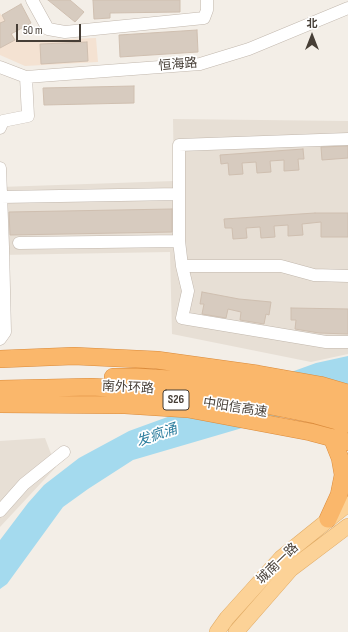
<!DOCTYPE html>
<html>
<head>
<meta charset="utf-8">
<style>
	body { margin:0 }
	#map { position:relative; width:348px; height:632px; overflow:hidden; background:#f3eee7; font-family:"Sofia Sans Condensed","Noto Sans SC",sans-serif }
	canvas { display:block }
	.north { position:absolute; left:292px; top:16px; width:40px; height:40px; -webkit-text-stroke:3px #fff; paint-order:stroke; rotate:0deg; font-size:11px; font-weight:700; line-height:16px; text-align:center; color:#463e36 }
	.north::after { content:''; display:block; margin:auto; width:14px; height:18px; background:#463e36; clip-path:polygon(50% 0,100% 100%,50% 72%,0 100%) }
	.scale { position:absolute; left:16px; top:24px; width:65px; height:18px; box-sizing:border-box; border:2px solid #463e36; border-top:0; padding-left:5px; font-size:12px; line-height:14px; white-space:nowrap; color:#463e36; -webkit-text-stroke:3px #fff; paint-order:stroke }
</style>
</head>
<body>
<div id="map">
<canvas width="348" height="632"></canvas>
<div class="north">北</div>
<div class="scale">50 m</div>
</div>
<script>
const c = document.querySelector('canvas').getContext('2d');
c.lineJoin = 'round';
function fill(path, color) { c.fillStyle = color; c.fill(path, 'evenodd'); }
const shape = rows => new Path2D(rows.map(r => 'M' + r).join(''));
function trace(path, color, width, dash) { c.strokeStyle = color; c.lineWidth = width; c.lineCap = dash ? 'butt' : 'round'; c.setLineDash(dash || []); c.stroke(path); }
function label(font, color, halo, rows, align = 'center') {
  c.font = font + ' "Sofia Sans Condensed","Noto Sans SC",sans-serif'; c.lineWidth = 3.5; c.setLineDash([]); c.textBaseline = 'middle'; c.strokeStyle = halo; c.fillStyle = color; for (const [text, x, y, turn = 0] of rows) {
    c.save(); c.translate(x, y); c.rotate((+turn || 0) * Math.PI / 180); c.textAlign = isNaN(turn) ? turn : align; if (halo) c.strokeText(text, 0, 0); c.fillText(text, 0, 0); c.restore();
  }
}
fill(shape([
	[173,119,348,121,348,354,311,362,172,334,170,252,0,255,0,187,174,181],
	[45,438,56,467,0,527,0,441]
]), '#e7dfd5');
fill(shape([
	[0,13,16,40,21,41,96,38,98,62,25,66,0,55]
]), '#f4e2d2');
fill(shape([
	[348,356,348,397,133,460,88,489,63,507,7,584,0,589,0,540,28,503,44,485,79,458,129,431,316,363]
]), '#a4daee');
const building = shape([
	[48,0,70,0,84,12,75,22,48,0],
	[93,0,180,0,180,12,110,13,110,18,94,19,93,0],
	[21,4,31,23,11,34,15,40,0,48,0,23,5,21,2,15,21,4],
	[197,30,198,52,120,57,119,35,197,30],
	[87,42,88,61,41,64,40,44,87,42],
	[134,86,134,103,44,105,43,88,134,86],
	[348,146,348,158,322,160,321,147,348,146],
	[303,149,304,159,298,159,299,170,284,171,284,160,270,161,271,172,257,173,256,162,242,163,243,174,229,175,228,163,221,164,220,155,303,149],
	[172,209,172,232,10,235,9,212,172,209],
	[315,213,348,213,348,237,321,237,321,222,302,224,303,235,288,236,288,225,274,226,275,237,261,238,260,227,246,228,247,238,233,239,232,228,225,228,224,219,315,213],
	[202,292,239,299,271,302,269,315,266,314,264,324,240,320,241,312,228,309,226,318,202,314,204,304,200,304,202,292],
	[291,308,348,309,348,334,319,333,295,329,296,320,291,320,291,308]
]);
fill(building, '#d7cbbf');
trace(building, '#cfbfb0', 1);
const minor = shape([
	[32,0,48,29,65,32,204,18,207,10,207,0],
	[0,67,26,77,200,64,249,49,348,8],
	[0,128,3,121,28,116,26,77],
	[348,139,179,145,179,241,182,266,188,291,182,318,326,342,348,342],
	[0,168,3,247,5,332,0,339],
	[1,197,179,194],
	[19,243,179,241],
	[182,266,281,266,314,275,348,276],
	[0,511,24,484,64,452]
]);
const major = shape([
	[217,632,227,618,281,558,348,504],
	[236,632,291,569,348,526]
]);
const highway = shape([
	[0,359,74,356,157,360,258,374,320,385,348,393],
	[113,377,137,377,218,382,322,401,348,408],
	[0,389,91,387,170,391,231,398,316,415,348,424],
	[0,404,125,405,188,409,310,432,348,442],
	[328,519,339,495,343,475,340,458,332,438,340,437]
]);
trace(minor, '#c1b7ad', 13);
trace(major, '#e1ac67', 16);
trace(highway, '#da8a3a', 18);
trace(minor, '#fff', 12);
trace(major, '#fcd297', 15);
trace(highway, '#fab76b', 17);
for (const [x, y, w] of [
	[176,400,26]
]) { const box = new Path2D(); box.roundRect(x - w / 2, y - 10, w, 20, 3); c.fillStyle = '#fff'; c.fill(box); trace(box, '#463e36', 1); }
label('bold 12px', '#463e36', null, [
	["S26",176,400]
]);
label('13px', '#463e36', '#fff', [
	["恒海路",178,65,-5],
	["南外环路",128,388,3],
	["中阳信高速",235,408,9],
	["城南一路",278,564,-44]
]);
label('italic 14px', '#2f7f9f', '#fff', [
	["发疯涌",157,436,-19]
]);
</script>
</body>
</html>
